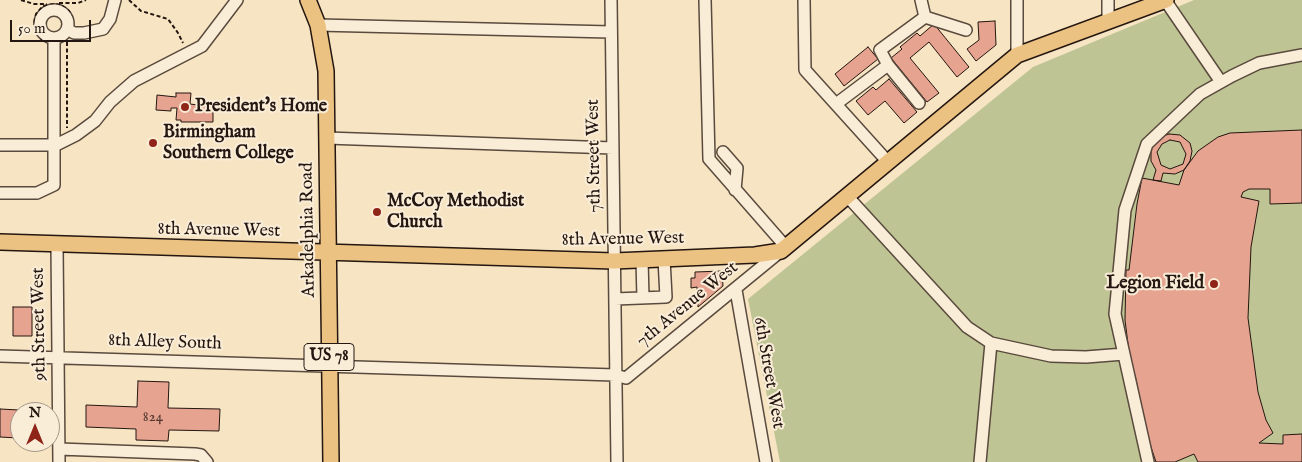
<!DOCTYPE html>
<html>
<head>
<meta charset="utf-8">
<style>
	body { margin:0 }
	#map { position:relative; width:1302px; height:462px; overflow:hidden; background:#f7e4c3; font-family:"IM FELL English",serif }
	canvas { display:block }
	.north { position:absolute; left:10px; top:402px; width:50px; height:50px; box-sizing:border-box; background:#faedd8; border:1px solid #a49788; border-radius:50%; rotate:0deg; font-size:14px; font-weight:700; line-height:20px; text-align:center; color:#241610 }
	.north::after { content:''; display:block; margin:auto; width:18px; height:22px; background:#8f2418; clip-path:polygon(50% 0,100% 100%,50% 72%,0 100%) }
	.scale { position:absolute; left:10px; top:20px; width:81px; height:22px; box-sizing:border-box; border:2px solid #241610; border-top:0; padding-left:6px; font-size:15px; line-height:18px; white-space:nowrap; color:#241610; -webkit-text-stroke:4px #faedd8; paint-order:stroke }
</style>
</head>
<body>
<div id="map">
<canvas width="1302" height="462"></canvas>
<div class="north">N</div>
<div class="scale">50 m</div>
</div>
<script>
const c = document.querySelector('canvas').getContext('2d');
c.lineJoin = 'round';
function fill(path, color) { c.fillStyle = color; c.fill(path, 'evenodd'); }
const shape = rows => new Path2D(rows.map(r => 'M' + r).join(''));
function trace(path, color, width, dash) { c.strokeStyle = color; c.lineWidth = width; c.lineCap = dash ? 'butt' : 'round'; c.setLineDash(dash || []); c.stroke(path); }
function label(font, color, halo, rows, align = 'center') {
  c.font = font + ' "IM FELL English",serif'; c.lineWidth = 4; c.setLineDash([]); c.textBaseline = 'middle'; c.strokeStyle = halo; c.fillStyle = color; for (const [text, x, y, turn = 0] of rows) {
    c.save(); c.translate(x, y); c.rotate((+turn || 0) * Math.PI / 180); c.textAlign = isNaN(turn) ? turn : align; if (halo) c.strokeText(text, 0, 0); c.fillText(text, 0, 0); c.restore();
  }
}
fill(shape([
	[1194,0,1302,0,1302,462,780,462,748,299,1033,67]
]), '#bec493');
const building = shape([
	[995,21,996,45,976,61,967,49,979,40,978,22,995,21],
	[934,24,969,67,957,77,929,42,910,58,939,93,927,102,891,58,902,49,900,47,917,33,920,36,934,24],
	[868,47,878,59,844,86,835,74,868,47],
	[889,79,917,112,904,123,885,101,868,115,856,101,873,87,876,90,889,79],
	[176,93,191,93,190,104,213,107,213,122,181,122,181,120,176,120,177,108,171,108,171,111,156,110,157,95,176,97,176,93],
	[1302,130,1302,203,1270,204,1270,189,1249,189,1243,192,1241,197,1259,201,1251,247,1248,318,1258,392,1266,420,1273,433,1259,443,1283,444,1283,435,1302,434,1302,462,1198,462,1194,454,1175,462,1156,462,1148,438,1135,375,1132,376,1125,320,1126,270,1129,270,1137,204,1142,178,1179,185,1184,170,1198,151,1218,137,1230,133,1302,130],
	[1169,134,1180,135,1190,143,1192,151,1190,161,1184,170,1175,174,1163,173,1161,181,1153,180,1156,170,1151,161,1151,148,1158,138,1169,134],
	[1170,140,1180,142,1186,154,1183,164,1170,169,1161,165,1157,152,1162,144,1170,140],
	[722,271,723,286,698,307,697,287,691,288,691,278,695,278,695,272,722,271],
	[13,307,32,307,32,336,13,336,13,307],
	[138,381,169,382,168,408,220,409,219,431,169,430,168,441,136,440,136,429,86,427,86,405,137,407,138,381],
	[0,409,19,410,18,438,0,437,0,409]
]);
fill(building, '#e5a390');
trace(building, '#241610', 1);
const minor = shape([
	[611,0,617,462],
	[705,0,709,159,786,247],
	[804,0,805,70,888,162],
	[921,0,925,17],
	[1017,0,1017,55],
	[1108,0,1108,21],
	[1165,0,1221,82],
	'40 24a14 14 0 1 1 28 0a14 14 0 1 1-28 0Z',
	[318,25,611,32],
	[67,29,74,33,84,33,103,29,110,19,115,0],
	[888,65,880,50,925,17,966,30],
	[836,104,888,65,919,103],
	[327,138,613,148],
	[0,145,56,145,76,135,95,121,110,102,134,81,202,46,237,0],
	[723,152,737,168,735,190],
	[0,193,37,193,54,185,54,38],
	[847,196,967,327,991,343,1051,356,1086,357,1124,354],
	[57,245,59,462],
	[642,260,643,298],
	[736,290,766,462],
	[615,299,666,297,664,259],
	[0,356,615,375,626,378,781,251],
	[59,449,195,454,201,455,207,462],
	[980,462,991,343],
	[1148,462,1115,314,1125,210,1147,144,1200,94,1232,76,1259,63,1302,55]
]);
const major = shape([
	[308,0,318,25,326,71,331,462],
	[0,242,614,261,755,255,781,251,1017,55,1166,0]
]);
trace(minor, '#594a3d', 14);
trace(major, '#241610', 18);
trace(shape([
	[21,0,34,4,47,4],
	[129,0,141,11,168,19,178,33,183,43],
	[59,3,78,3,86,0],
	[42,40,34,24,36,14,43,6,54,4,61,5,69,11,73,20],
	[67,42,67,128]
]), '#241610', 2, [4, 2.5]);
trace(minor, '#faedd8', 11);
trace(major, '#ecc282', 15);
for (const [x, y, r, color] of [
	[185,107,5,"#8f2418"],
	[153,143,5,"#8f2418"],
	[377,212,5,"#8f2418"],
	[1214,284,5,"#8f2418"]
]) { const dot = new Path2D(); dot.arc(x, y, r, 0, 2 * Math.PI); c.fillStyle = color; c.fill(dot); trace(dot, '#faedd8', 2); }
label('15px', '#543930', null, [
	["824",153,418]
]);
for (const [x, y, w] of [
	[329,357,50]
]) { const box = new Path2D(); box.roundRect(x - w / 2, y - 13.5, w, 27, 4); c.fillStyle = '#faedd8'; c.fill(box); trace(box, '#241610', 1); }
label('bold 16px', '#241610', null, [
	["US 78",329,357]
]);
label('bold 18px', '#241610', '#faedd8', [
	["President's Home",195,107],
	["Birmingham",163,133],
	["Southern College",163,154],
	["McCoy Methodist",387,202],
	["Church",387,223],
	["Legion Field",1204,284,"right"]
], 'left');
label('18px', '#241610', '#faedd8', [
	["7th Street West",595,156,-91],
	["Arkadelphia Road",309,230,-91],
	["8th Avenue West",219,231,1],
	["8th Avenue West",623,240,-1],
	["7th Avenue West",688,305,-39],
	["9th Street West",40,324,-91],
	["8th Alley South",165,343,2],
	["6th Street West",768,373,80]
]);
</script>
</body>
</html>
